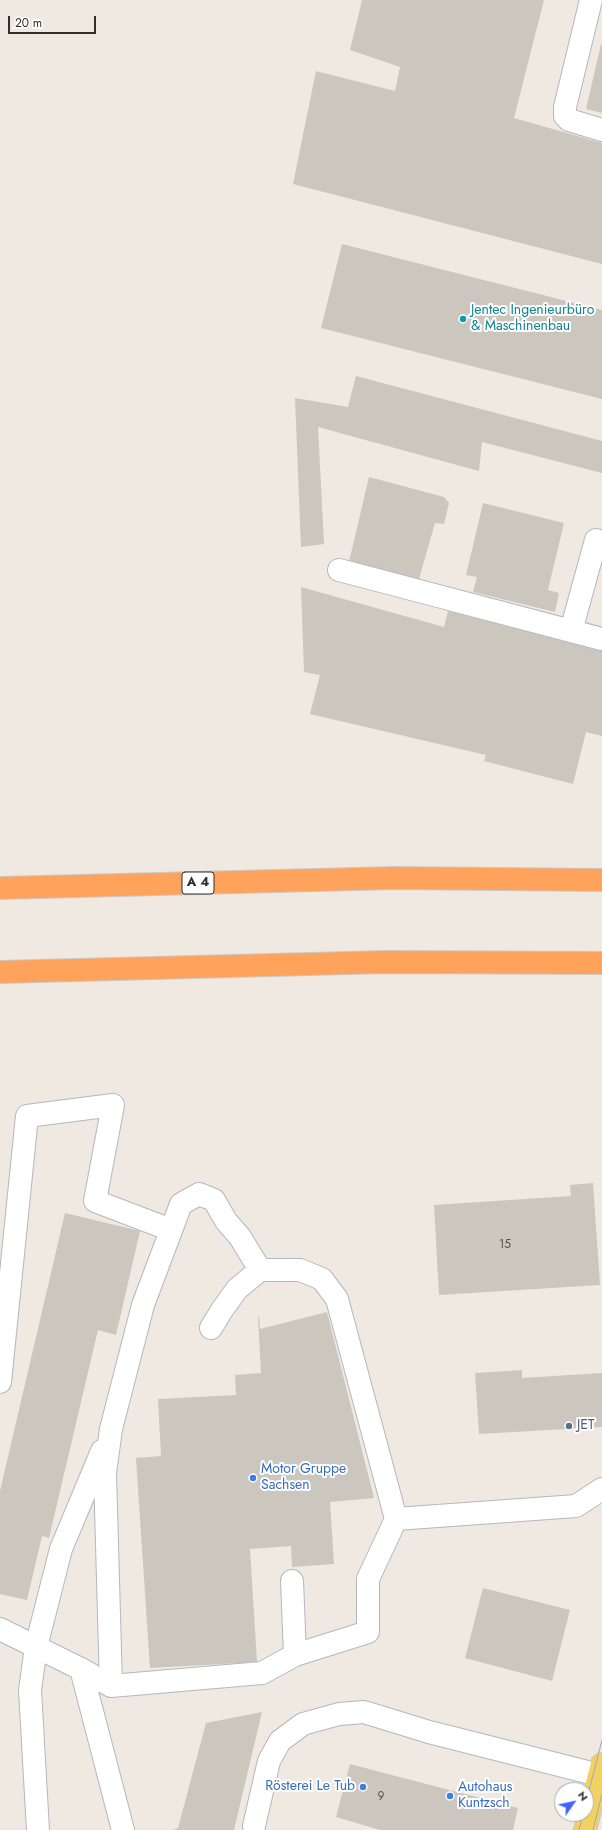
<!DOCTYPE html>
<html>
<head>
<meta charset="utf-8">
<style>
	body { margin:0 }
	#map { position:relative; width:602px; height:1830px; overflow:hidden; background:#efe9e1; font-family:Jost,sans-serif }
	canvas { display:block }
	.north { position:absolute; left:554px; top:1782px; width:40px; height:40px; box-sizing:border-box; background:#fff; border:1px solid #ababab; border-radius:50%; rotate:56deg; font-size:11px; font-weight:700; line-height:16px; text-align:center; color:#2e2e2e }
	.north::after { content:''; display:block; margin:auto; width:14px; height:18px; background:#4264fb; clip-path:polygon(50% 0,100% 100%,50% 72%,0 100%) }
	.scale { position:absolute; left:8px; top:16px; width:88px; height:18px; box-sizing:border-box; border:2px solid #2e2e2e; border-top:0; padding-left:5px; font-size:12px; line-height:14px; white-space:nowrap; color:#2e2e2e; -webkit-text-stroke:3px #fff; paint-order:stroke }
</style>
</head>
<body>
<div id="map">
<canvas width="602" height="1830"></canvas>
<div class="north">N</div>
<div class="scale">20 m</div>
</div>
<script>
const c = document.querySelector('canvas').getContext('2d');
c.lineJoin = 'round';
function fill(path, color) { c.fillStyle = color; c.fill(path, 'evenodd'); }
const shape = rows => new Path2D(rows.map(r => 'M' + r).join(''));
function trace(path, color, width, dash) { c.strokeStyle = color; c.lineWidth = width; c.lineCap = dash ? 'butt' : 'round'; c.setLineDash(dash || []); c.stroke(path); }
function label(font, color, halo, rows, align = 'center') {
  c.font = font + ' Jost,sans-serif'; c.lineWidth = 4; c.setLineDash([]); c.textBaseline = 'middle'; c.strokeStyle = halo; c.fillStyle = color; for (const [text, x, y, turn = 0] of rows) {
    c.save(); c.translate(x, y); c.rotate((+turn || 0) * Math.PI / 180); c.textAlign = isNaN(turn) ? turn : align; if (halo) c.strokeText(text, 0, 0); c.fillText(text, 0, 0); c.restore();
  }
}
fill(shape([
	[362,0,544,0,514,118,602,143,602,264,293,184,316,71,395,91,400,67,350,50],
	[601,44,602,44,602,113,586,109],
	[342,244,602,310,602,399,321,328],
	[356,376,602,441,602,473,482,442,479,471,318,427,324,544,301,547,295,398,348,407],
	[369,477,444,497,449,503,444,524,435,523,419,579,349,562],
	[483,503,564,523,548,590,559,593,555,612,473,592,477,577,466,575],
	[301,587,444,627,448,611,602,650,602,736,586,732,573,784,484,761,486,755,310,714,320,675,304,672],
	[593,1183,600,1285,439,1295,434,1205,571,1196,570,1185],
	[65,1213,140,1231,116,1335,98,1330,49,1538,42,1536,27,1600,0,1594,0,1491],
	[327,1312,374,1498,330,1502,334,1564,292,1567,291,1546,250,1549,257,1662,150,1668,136,1458,161,1456,158,1399,236,1395,235,1375,261,1373,258,1317,259,1317,260,1329],
	[522,1370,522,1378,602,1373,602,1427,479,1434,475,1373],
	[483,1588,570,1610,552,1681,465,1658],
	[262,1712,234,1830,173,1830,178,1828,206,1723],
	[350,1764,518,1808,513,1830,380,1830,336,1817]
]), '#cbc7bf');
const minor = shape([
	[591,0,565,107,565,116,569,120,602,130],
	[339,570,602,639],
	[571,631,596,540,602,542],
	[260,1270,300,1270,322,1279,337,1299,396,1519,576,1506,602,1489],
	[0,1382,27,1116,113,1105,95,1201,171,1230],
	[292,1581,295,1655,368,1632,368,1579,396,1519],
	[0,1629,81,1669,111,1686,262,1673,295,1655],
	[81,1669,123,1830],
	[111,1686,105,1473,111,1429,143,1305,181,1204,199,1194,214,1200,226,1221,240,1237,260,1270,237,1289,222,1310,211,1328],
	[254,1826,269,1761,280,1741,303,1724,339,1714,364,1712,429,1732,599,1775],
	[38,1830,30,1690,36,1647,61,1549,102,1451]
]);
const major = shape([
	[585,1830,602,1764]
]);
const highway = shape([
	[0,888,395,878,602,880],
	[0,972,387,962,602,963]
]);
trace(minor, '#b4b7c1', 24);
trace(major, '#c9c9c9', 24);
trace(highway, '#c9c9c9', 24);
trace(minor, '#fff', 22);
trace(major, '#f2d163', 22);
trace(highway, '#ffa35c', 22);
trace(shape([
	[586,1802,602,1740],
	[579,1830,583,1814],
	[593,1830,602,1794]
]), '#a3a6b8', 1);
for (const [x, y, r, color] of [
	[463,319,4,"#0f9aa8"],
	[569,1426,4,"#5c6f8a"],
	[253,1478,4,"#3f7fe0"],
	[363,1787,4,"#3f7fe0"],
	[450,1796,4,"#3f7fe0"]
]) { const dot = new Path2D(); dot.arc(x, y, r, 0, 2 * Math.PI); c.fillStyle = color; c.fill(dot); trace(dot, '#fff', 1.5); }
label('12px', '#555452', null, [
	["15",505,1245],
	["9",381,1797]
]);
for (const [x, y, w] of [
	[198,883,32]
]) { const box = new Path2D(); box.roundRect(x - w / 2, y - 11, w, 22, 3); c.fillStyle = '#fff'; c.fill(box); trace(box, '#2e2e2e', 1); }
label('bold 13px', '#2e2e2e', null, [
	["A 4",198,883]
]);
label('14px', '#0d838f', '#fff', [
	["Jentec Ingenieurbüro",471,311],
	["& Maschinenbau",471,327]
], 'left');
label('14px', '#4e5e75', '#fff', [
	["JET",577,1426]
], 'left');
label('14px', '#366cbe', '#fff', [
	["Motor Gruppe",261,1470],
	["Sachsen",261,1486],
	["Rösterei Le Tub",355,1787,"right"],
	["Autohaus",458,1788],
	["Kuntzsch",458,1804]
], 'left');
</script>
</body>
</html>
